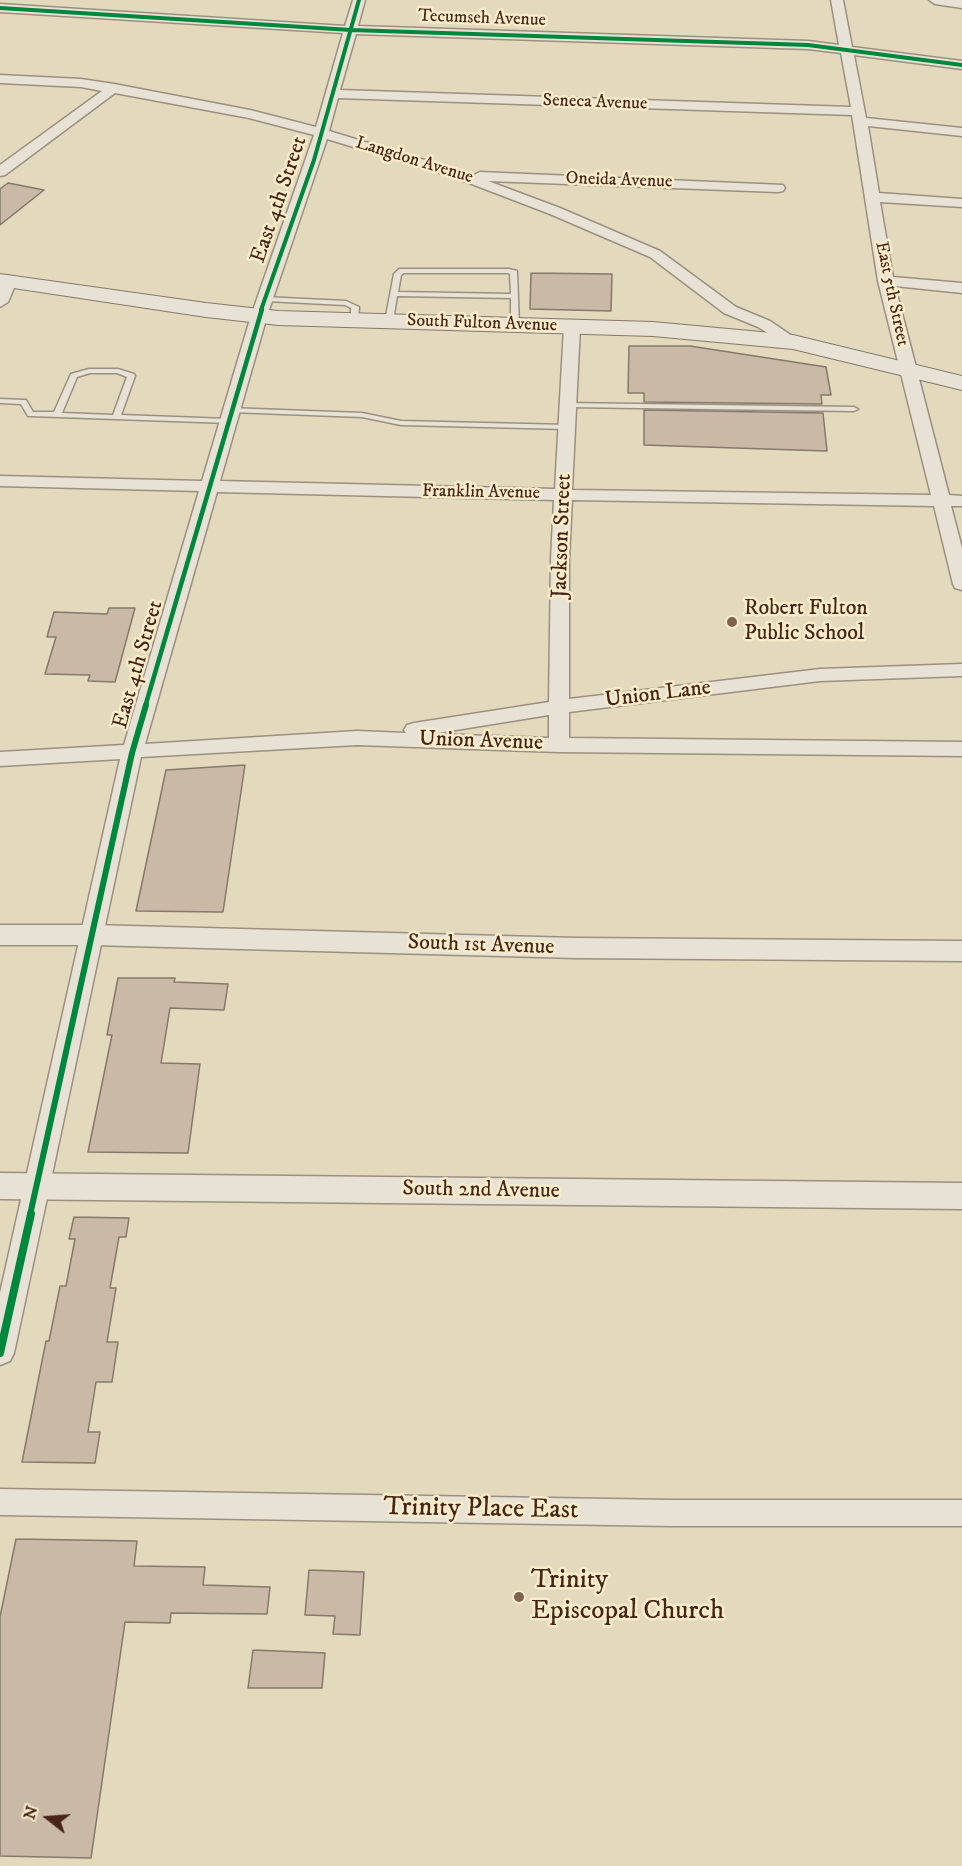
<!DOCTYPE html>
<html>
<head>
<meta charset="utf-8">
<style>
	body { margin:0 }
	#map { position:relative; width:962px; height:1866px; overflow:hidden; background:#e3d9bd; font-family:"IM FELL DW Pica",serif }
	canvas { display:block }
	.north { position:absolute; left:18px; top:1788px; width:60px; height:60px; -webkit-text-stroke:4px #f7ebca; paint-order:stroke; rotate:287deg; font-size:16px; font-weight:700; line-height:24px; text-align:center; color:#462416 }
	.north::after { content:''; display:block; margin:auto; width:21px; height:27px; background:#462416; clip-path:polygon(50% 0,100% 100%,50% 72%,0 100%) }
</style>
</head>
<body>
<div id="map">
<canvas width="962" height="1866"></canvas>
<div class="north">N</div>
</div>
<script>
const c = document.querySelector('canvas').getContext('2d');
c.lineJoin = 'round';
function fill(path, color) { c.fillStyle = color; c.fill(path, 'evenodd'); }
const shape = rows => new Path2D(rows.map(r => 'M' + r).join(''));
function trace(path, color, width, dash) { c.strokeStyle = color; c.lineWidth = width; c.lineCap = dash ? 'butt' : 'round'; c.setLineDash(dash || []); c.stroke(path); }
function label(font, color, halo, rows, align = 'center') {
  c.font = font + ' "IM FELL DW Pica",serif'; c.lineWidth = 5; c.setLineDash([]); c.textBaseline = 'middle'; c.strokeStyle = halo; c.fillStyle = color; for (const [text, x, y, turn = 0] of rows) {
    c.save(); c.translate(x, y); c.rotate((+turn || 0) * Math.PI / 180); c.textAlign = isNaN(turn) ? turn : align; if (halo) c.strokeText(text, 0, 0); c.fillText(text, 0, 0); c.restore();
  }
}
const building = shape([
	[8,183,44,190,0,225,0,189,8,183],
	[531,273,612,274,611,311,530,309,531,273],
	[629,346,690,346,826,367,831,395,821,395,822,404,644,402,644,393,628,393,629,346],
	[644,410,823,413,827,451,644,445,644,410],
	[109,608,135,608,115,682,88,681,90,675,45,674,56,637,47,637,54,612,107,614,109,608],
	[245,765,223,912,136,911,166,770,245,765],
	[118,978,175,978,174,982,228,984,224,1010,170,1008,161,1063,200,1064,188,1153,88,1152,112,1035,107,1035,118,978],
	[74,1217,129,1218,126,1237,119,1237,110,1288,116,1288,107,1342,118,1342,112,1382,96,1382,88,1432,100,1432,95,1463,22,1462,46,1341,49,1341,60,1286,66,1286,75,1239,69,1239,74,1217],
	[16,1539,137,1541,134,1566,205,1567,203,1585,270,1587,267,1614,171,1613,170,1623,125,1622,91,1858,0,1856,0,1617,16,1539],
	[309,1570,364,1572,360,1635,333,1634,335,1616,305,1615,309,1570],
	[253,1650,325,1653,322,1688,248,1688,253,1650]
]);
fill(building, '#cbb9a8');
trace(building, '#84796a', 1.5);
const service = shape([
	[399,269,509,269,517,271,519,325,515,327,511,325,511,298,397,296,393,321,386,323,385,321,394,274,399,269],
	[404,273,508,273,510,274,511,294,398,292,401,275,404,273],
	[263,297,346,301,359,307,358,320,351,322,351,308,345,305,266,301,263,301,263,297],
	[89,369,118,369,134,374,135,376,121,415,228,419,232,421,228,423,31,416,28,416,21,404,0,403,0,399,23,400,26,400,33,412,54,412,71,374,89,369],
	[90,373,117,373,127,377,113,415,62,413,77,377,90,373],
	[565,403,854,407,858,409,854,411,568,407,564,405,565,403],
	[228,408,362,413,401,421,567,425,571,427,567,429,401,425,362,417,231,412,227,410,228,408]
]);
const minor = shape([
	[353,0,365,0,358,26,808,41,839,45,831,0,843,0,852,47,962,61,962,69,854,55,866,118,962,128,962,136,868,126,879,193,962,199,962,207,880,202,893,277,962,283,962,293,895,286,949,495,962,496,962,506,951,506,962,548,962,590,955,588,953,584,934,506,572,500,569,559,569,699,820,669,962,664,962,676,820,681,569,712,569,738,962,742,962,756,559,752,357,745,141,757,14,1353,10,1361,0,1365,0,1293,120,759,0,766,0,752,124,745,199,491,0,486,0,476,202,481,251,316,314,135,249,118,115,93,5,175,0,176,0,165,102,91,81,87,0,83,0,75,81,79,114,84,250,110,316,127,343,33,0,12,0,4,345,26,353,0],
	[356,34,808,49,841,53,851,107,340,90,356,34],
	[338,98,852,115,878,281,931,495,572,490,580,327,572,322,564,327,555,489,220,481,267,316,327,139,456,178,550,214,650,257,724,313,758,327,787,345,799,345,801,342,770,321,736,307,660,251,560,208,488,181,778,192,783,191,785,188,783,185,480,172,474,175,329,131,338,98],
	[217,492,554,500,551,559,549,702,414,723,407,725,404,730,406,733,357,731,145,744,217,492],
	[549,715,549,738,431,734,549,715],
	[929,0,962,0,962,8,935,4,929,0],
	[9,276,17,281,8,302,0,307,0,284,4,278,9,276],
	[0,1489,671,1500,962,1500,962,1526,671,1526,0,1515,0,1489]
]);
const tertiary = shape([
	[0,925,92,925,576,938,962,941,962,961,576,958,92,945,0,945,0,925],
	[0,1173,962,1183,962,1209,0,1199,0,1173]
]);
const secondary = shape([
	[0,274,206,303,278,311,653,322,793,335,962,376,962,390,793,349,653,336,278,325,206,317,0,286,0,274]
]);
trace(service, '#9b907f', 3);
trace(minor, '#9b907f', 3);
trace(tertiary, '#9b907f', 3);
trace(secondary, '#84796a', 2);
fill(service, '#e7e2d5');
fill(minor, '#e7e2d5');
fill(tertiary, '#e7e2d5');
fill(secondary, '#e7e2d5');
trace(shape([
	[0,8,351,30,808,45,962,65],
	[261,310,314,160,359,0]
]), '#00873e', 4);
trace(shape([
	[145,707,262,309]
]), '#00873e', 4.5);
trace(shape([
	[30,1215,132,753,146,705]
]), '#00873e', 6);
trace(shape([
	[0,1353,31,1214]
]), '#00873e', 8);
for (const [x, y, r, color] of [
	[732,622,6,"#7d6350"],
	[519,1597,6,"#7d6350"]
]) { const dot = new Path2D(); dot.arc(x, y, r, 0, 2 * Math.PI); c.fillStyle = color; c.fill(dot); trace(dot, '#f7ebca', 2); }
label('18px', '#462416', '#f7ebca', [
	["Tecumseh Avenue",482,19,2],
	["Seneca Avenue",595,103,2],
	["Langdon Avenue",414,161,17],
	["Oneida Avenue",619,181,2],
	["East 5th Street",891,294,78],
	["South Fulton Avenue",482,324,2],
	["Franklin Avenue",481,493,1]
]);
label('22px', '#462416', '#f7ebca', [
	["East 4th Street",280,200,-71],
	["Jackson Street",563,536,-88],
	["East 4th Street",139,665,-74],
	["Union Lane",658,695,-7],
	["Union Avenue",481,742,2],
	["South 1st Avenue",481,946,2],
	["South 2nd Avenue",481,1191,1]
]);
label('22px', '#462416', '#f7ebca', [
	["Robert Fulton",744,609],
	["Public School",744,634]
], 'left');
label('27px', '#462416', '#f7ebca', [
	["Trinity Place East",481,1510,1]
]);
label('27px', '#462416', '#f7ebca', [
	["Trinity",531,1581],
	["Episcopal Church",531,1612]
], 'left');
</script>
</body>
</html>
